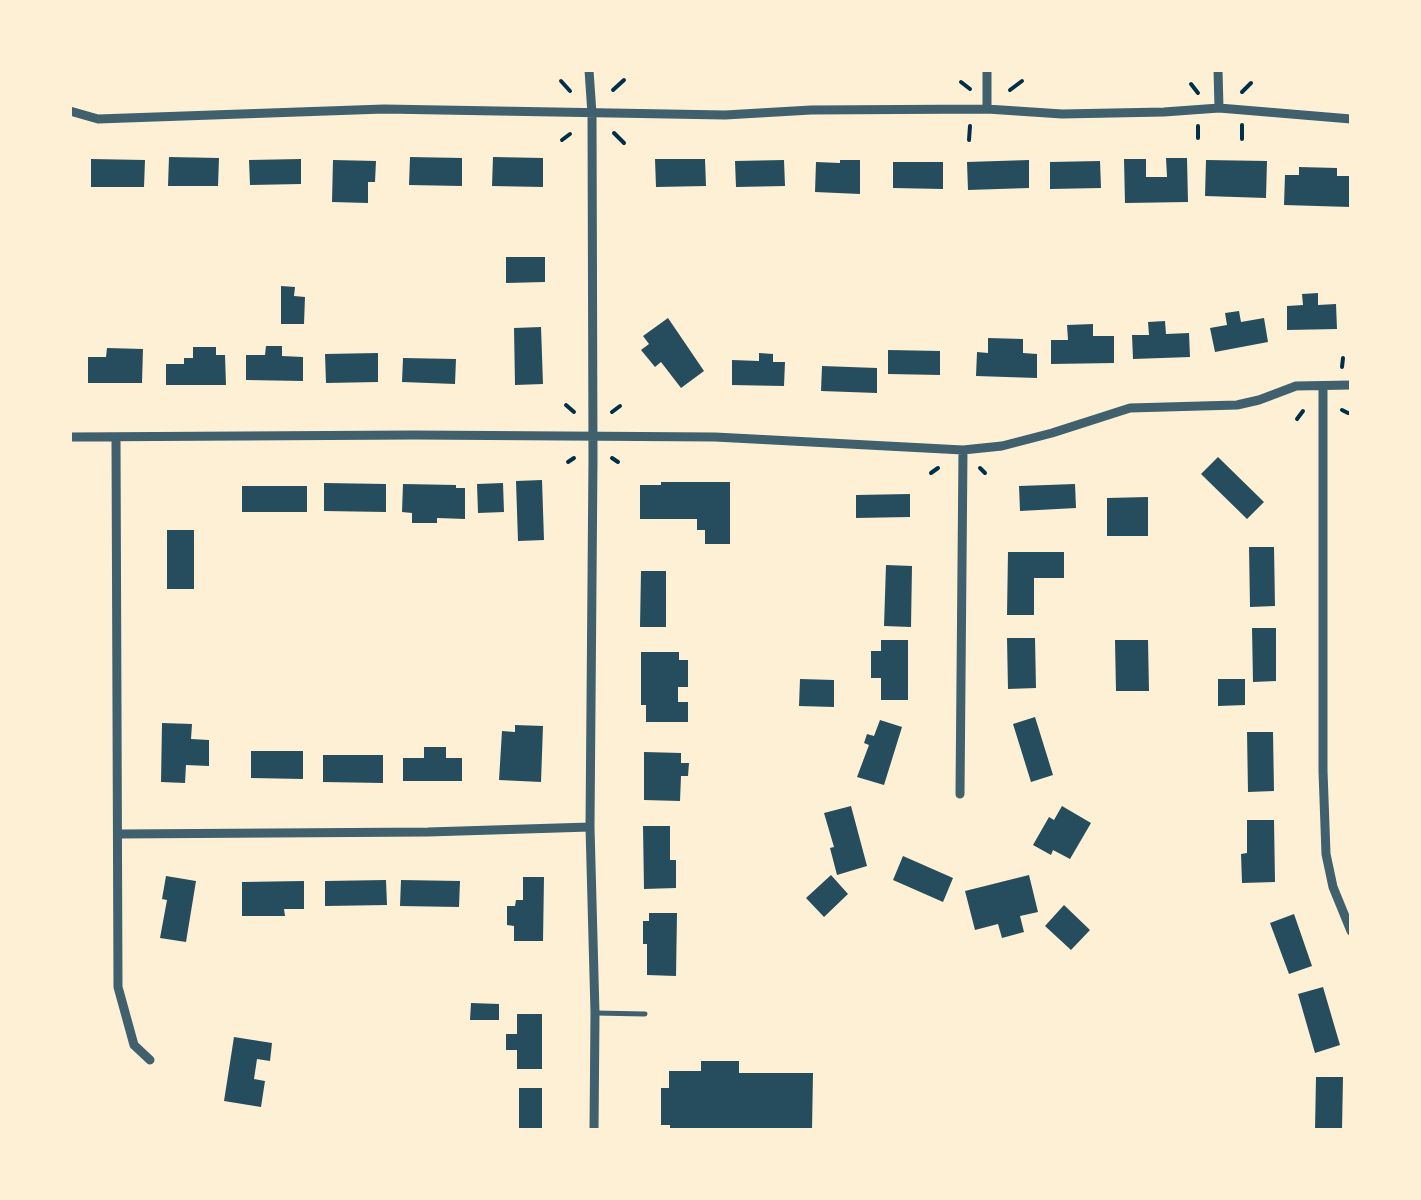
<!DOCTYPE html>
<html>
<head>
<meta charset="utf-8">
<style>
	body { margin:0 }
	#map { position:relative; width:1421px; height:1200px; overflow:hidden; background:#fdf0d5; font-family:Signika,sans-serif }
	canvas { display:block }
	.frame { position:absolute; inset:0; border:72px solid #fdf0d5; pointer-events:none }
</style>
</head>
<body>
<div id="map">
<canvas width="1421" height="1200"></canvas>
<div class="frame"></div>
</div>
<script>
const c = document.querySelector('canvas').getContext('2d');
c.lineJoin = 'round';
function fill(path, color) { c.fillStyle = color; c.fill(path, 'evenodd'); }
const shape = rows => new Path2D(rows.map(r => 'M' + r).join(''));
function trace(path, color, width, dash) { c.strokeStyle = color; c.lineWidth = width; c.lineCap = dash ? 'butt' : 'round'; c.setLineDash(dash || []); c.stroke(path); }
fill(shape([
	[169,157,219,158,218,186,168,186],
	[410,157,462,158,462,186,409,185],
	[493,157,543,158,543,187,492,186],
	[1166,158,1187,158,1188,202,1125,203,1124,159,1146,159,1146,177,1167,177],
	[91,159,145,160,144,187,91,187],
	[301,159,301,184,250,185,249,160],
	[655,159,705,159,706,186,656,187],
	[333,160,376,161,375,182,368,182,368,203,332,202],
	[784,160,785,186,736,187,735,161],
	[840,160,860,160,860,194,815,192,816,162,840,163],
	[1029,160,1029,188,968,190,967,162],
	[1206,160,1267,161,1266,198,1205,196],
	[1100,161,1101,188,1050,189,1050,162],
	[893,162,943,162,943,189,893,188],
	[1299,167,1337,168,1337,176,1350,176,1350,207,1284,205,1285,175,1299,175],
	[506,257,545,257,545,282,506,283],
	[281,286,295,287,294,296,305,297,304,324,281,324],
	[1318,293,1318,305,1336,304,1337,329,1287,330,1287,306,1303,305,1302,294],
	[1239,311,1241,322,1264,318,1268,342,1215,352,1210,328,1227,325,1225,313],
	[668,318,704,371,681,388,661,362,655,367,641,350,649,344,643,336],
	[1165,321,1166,334,1189,333,1190,357,1133,359,1132,335,1149,335,1148,322],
	[1093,324,1093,336,1114,336,1114,363,1051,364,1051,340,1068,340,1067,325],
	[541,327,543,384,515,385,514,328],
	[988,338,1023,339,1023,353,1037,354,1037,378,976,376,977,352,988,353],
	[266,346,282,346,282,356,303,357,303,381,246,380,246,355,265,355],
	[193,347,216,347,216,355,225,355,226,385,166,385,166,364,184,364,184,358,193,358],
	[107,348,143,349,142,383,88,383,88,357,106,357],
	[888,350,940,351,940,375,888,374],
	[378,353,378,382,326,383,325,354],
	[759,353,773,354,773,362,785,362,784,386,732,385,732,360,759,361],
	[403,358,456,359,455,384,402,382],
	[822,366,877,368,877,393,821,391],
	[1218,457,1264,502,1247,519,1201,474],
	[542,480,544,540,518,541,516,481],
	[661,482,730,482,730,544,705,544,705,530,697,530,697,519,640,519,640,485,661,485],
	[324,483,386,484,386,512,324,511],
	[503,483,504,512,478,513,477,484],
	[403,484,456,485,456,488,465,488,465,519,437,518,437,523,412,523,412,513,402,512],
	[1075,484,1076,508,1020,511,1019,486],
	[242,486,307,486,307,512,242,512],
	[910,494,910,517,856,518,856,495],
	[1148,497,1148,536,1107,536,1107,498],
	[167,530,194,530,194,589,167,589],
	[1249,547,1274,547,1275,606,1250,607],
	[1008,552,1064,552,1064,578,1034,578,1034,615,1007,615],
	[886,565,912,566,911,627,884,626],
	[641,571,666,571,666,627,640,627],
	[1252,628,1276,628,1276,681,1253,682],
	[1007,638,1035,638,1036,688,1008,689],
	[881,640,908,640,908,700,881,700,881,678,871,678,871,651,881,651],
	[1115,640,1148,640,1149,691,1116,691],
	[641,652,679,652,679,660,688,660,688,687,678,687,678,702,688,702,688,722,646,722,646,705,641,705],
	[800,679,834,680,834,707,799,706],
	[1218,679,1245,679,1245,705,1218,706],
	[1035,717,1053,775,1031,782,1013,724],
	[880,720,902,727,884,785,857,777,869,745,864,743,867,734,874,736],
	[162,723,192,724,191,739,209,740,209,766,186,765,185,783,161,782],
	[515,725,543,726,541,782,499,780,502,731,515,732],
	[1247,732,1273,732,1274,791,1248,792],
	[424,747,446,747,446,758,462,758,462,781,403,781,403,758,424,758],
	[251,751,303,751,303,779,251,778],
	[644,752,681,753,681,763,689,763,688,776,681,776,680,801,644,800],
	[323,755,383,755,383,783,323,782],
	[851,806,867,866,837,875,830,848,834,847,824,813],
	[1062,806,1091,823,1070,859,1053,850,1051,855,1033,845,1049,817,1054,820],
	[1247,820,1274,820,1275,882,1242,883,1241,854,1247,853],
	[643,826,670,826,670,860,676,860,676,888,644,889],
	[903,856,953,878,943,902,893,880],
	[831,875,848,894,824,917,806,898],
	[1029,875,1038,912,1020,916,1024,932,1002,938,998,924,975,930,965,891],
	[166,876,196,881,186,942,160,938,167,900,162,899],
	[523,877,544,877,543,941,514,941,514,926,507,925,507,906,515,906,516,900,523,900],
	[386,880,387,905,325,906,325,881],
	[401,880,460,881,459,907,400,906],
	[304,881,304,909,284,909,285,916,242,916,242,882],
	[1064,905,1090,930,1071,950,1045,926],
	[649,913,677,913,676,976,647,975,647,944,643,944,643,921,649,921],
	[1294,914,1312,966,1289,974,1270,923],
	[1323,987,1340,1045,1315,1053,1298,994],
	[471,1003,499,1004,499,1020,470,1020],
	[517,1014,542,1014,542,1069,517,1069,517,1050,506,1050,506,1034,517,1034],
	[234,1037,272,1043,270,1061,257,1059,254,1079,265,1081,261,1107,224,1101],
	[701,1061,739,1061,739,1073,813,1073,812,1130,670,1130,670,1125,661,1125,661,1088,669,1088,669,1071,701,1071],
	[1316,1077,1343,1077,1342,1130,1315,1130],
	[519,1088,542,1088,542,1130,519,1130]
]), '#264d5e');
trace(shape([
	[561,81,570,91],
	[961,82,970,89],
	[1191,84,1198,93],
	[613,90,624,80],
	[1010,90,1022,81],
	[1242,92,1251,83],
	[1242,125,1242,139],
	[1198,126,1198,138],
	[614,133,624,143],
	[562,140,570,134],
	[969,140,970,126],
	[1342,367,1343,358],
	[566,405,574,412],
	[1342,410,1348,413],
	[612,412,620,406],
	[1297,419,1303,411],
	[612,458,618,462],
	[568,462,574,458],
	[980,468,985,473],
	[931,473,938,468]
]), '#003049', 4);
trace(shape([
	[595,1013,645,1014]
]), '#3f606c', 5);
trace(shape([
	[589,70,592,114,593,458,590,827,595,1013,594,1130],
	[987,70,987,109],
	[1218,70,1219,108],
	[70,111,98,119,384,109,725,115,811,110,987,109,1062,114,1164,112,1219,108,1351,119],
	[1323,386,1323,771,1326,854,1333,887,1351,931],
	[70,437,414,435,715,437,963,450,1002,446,1052,433,1130,408,1237,405,1259,400,1296,386,1351,385],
	[116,438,118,987,134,1045,150,1060],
	[960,794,963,450],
	[119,834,428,832,590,827]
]), '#3f606c', 9);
</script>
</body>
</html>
